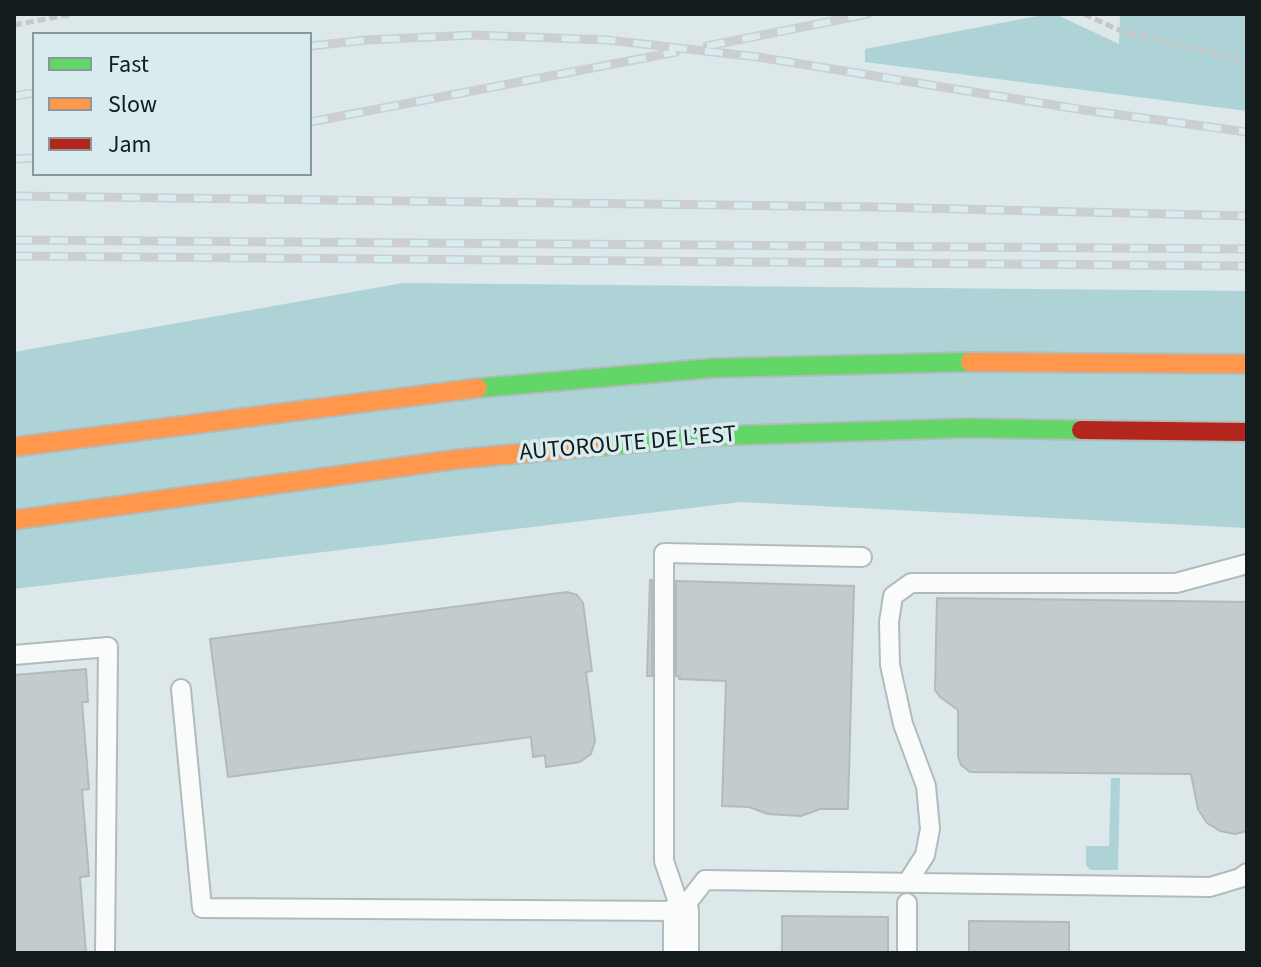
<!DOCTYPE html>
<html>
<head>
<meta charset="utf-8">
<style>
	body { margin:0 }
	#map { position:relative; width:1261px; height:967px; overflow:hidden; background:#dde8ea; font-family:"Source Sans 3",sans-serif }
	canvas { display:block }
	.frame { position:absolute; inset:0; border:16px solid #141b1c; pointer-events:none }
	.legend { position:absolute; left:32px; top:32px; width:280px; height:144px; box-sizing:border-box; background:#d8ecef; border:2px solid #8a989b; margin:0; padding:10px 14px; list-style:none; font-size:24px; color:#141b1c }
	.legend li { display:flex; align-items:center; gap:16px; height:40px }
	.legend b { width:40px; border:2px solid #8a989b }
</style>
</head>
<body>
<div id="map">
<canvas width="1261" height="967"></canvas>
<div class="frame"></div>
<ul class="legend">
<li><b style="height:10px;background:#63d668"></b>Fast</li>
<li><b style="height:10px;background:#ff974d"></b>Slow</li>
<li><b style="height:10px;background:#b3261e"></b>Jam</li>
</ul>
</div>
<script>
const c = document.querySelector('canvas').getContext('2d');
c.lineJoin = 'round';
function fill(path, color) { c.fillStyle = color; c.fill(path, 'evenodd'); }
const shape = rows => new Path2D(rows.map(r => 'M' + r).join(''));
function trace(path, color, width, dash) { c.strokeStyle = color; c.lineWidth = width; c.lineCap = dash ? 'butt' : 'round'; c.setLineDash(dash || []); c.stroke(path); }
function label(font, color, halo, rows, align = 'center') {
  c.font = font + ' "Source Sans 3",sans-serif'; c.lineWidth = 7; c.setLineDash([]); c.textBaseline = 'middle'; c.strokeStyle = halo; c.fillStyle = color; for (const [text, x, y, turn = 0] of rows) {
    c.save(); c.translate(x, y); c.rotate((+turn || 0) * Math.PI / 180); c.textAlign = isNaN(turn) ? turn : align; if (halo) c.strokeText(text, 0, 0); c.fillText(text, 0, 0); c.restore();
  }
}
fill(shape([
	[1048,14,1055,14,1119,44,1120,14,1247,14,1247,111,865,62,865,49],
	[403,283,1247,291,1247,528,741,502,14,589,14,352],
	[1111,778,1120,778,1118,870,1090,870,1086,865,1086,846,1109,846]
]), '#aed3d7');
const building = shape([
	[650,580,652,580,652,676,647,676,650,580],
	[676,581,854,586,848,809,820,809,801,816,768,814,749,807,722,806,726,681,679,679,680,677,676,676,676,581],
	[567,592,577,595,583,603,592,671,586,672,595,741,591,754,580,762,546,767,545,755,533,757,531,737,228,777,210,639,567,592],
	[937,598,1247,602,1247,831,1235,834,1220,831,1207,823,1198,809,1191,774,970,772,961,765,958,756,958,710,940,697,935,690,937,598],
	[86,669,88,702,82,702,89,789,82,790,89,876,80,877,86,953,14,953,14,675,86,669],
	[782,916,888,917,888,953,782,953,782,916],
	[969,921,1069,922,1069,953,969,953,969,921]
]);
fill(building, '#c3cbcd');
trace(building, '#b2babc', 2);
const lane = shape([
	[14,655,108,647,105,953],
	[181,689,202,908,681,911],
	[907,883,925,855,930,829,926,786,903,724,890,665,889,622,893,596,911,583,1176,583,1247,564],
	[681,911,705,880,1210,887,1240,878,1247,873],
	[681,911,664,861,664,553,862,557],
	[907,953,907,903]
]);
const street = shape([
	[681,953,681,911]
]);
const fast = shape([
	[478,388,713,368,970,362],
	[601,446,714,436,968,428,1081,430]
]);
const slow = shape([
	[970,362,1247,364],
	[14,447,478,388],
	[14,520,459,459,601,446]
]);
const jam = shape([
	[1081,430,1247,432]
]);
trace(lane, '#b2bbbc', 22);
trace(street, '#b2bbbc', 38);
trace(fast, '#b2bbbc', 22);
trace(slow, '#b2bbbc', 22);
trace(jam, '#b2bbbc', 22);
trace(shape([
	[1084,14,1123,32,1247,61],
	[14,25,73,14]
]), '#c4c8c9', 5, [8, 4]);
trace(lane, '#fafcfc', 18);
trace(street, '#fafcfc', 34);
trace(fast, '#63d668', 18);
trace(slow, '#ff974d', 18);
trace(jam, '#b3261e', 18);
const rail = shape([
	[310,46,367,40,473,35,608,40,758,57,1084,110,1247,132],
	[707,46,868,14],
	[14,96,34,93],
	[310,122,676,52],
	[14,159,34,158],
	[14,196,875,207,1247,216],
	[14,240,1247,249],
	[14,256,1247,266]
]);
trace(rail, '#cccfd0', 9);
trace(rail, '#d8ecef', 6, [18]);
label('24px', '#141b1c', '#d8ecef', [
	["AUTOROUTE DE L’EST",628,445,-5]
]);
</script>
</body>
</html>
